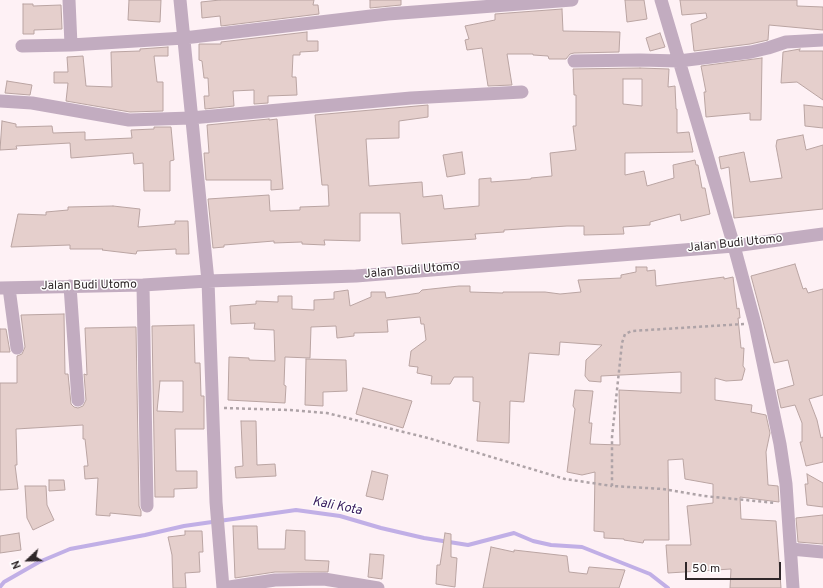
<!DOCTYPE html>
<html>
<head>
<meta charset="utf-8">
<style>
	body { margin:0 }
	#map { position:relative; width:823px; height:588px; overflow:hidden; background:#fef1f5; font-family:Overpass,sans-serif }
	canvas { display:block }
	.north { position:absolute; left:8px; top:540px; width:40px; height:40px; -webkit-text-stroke:3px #fff; paint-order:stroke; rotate:248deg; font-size:11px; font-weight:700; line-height:16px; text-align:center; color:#2f2729 }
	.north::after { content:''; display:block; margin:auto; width:14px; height:18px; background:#2f2729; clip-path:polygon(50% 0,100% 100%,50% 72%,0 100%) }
	.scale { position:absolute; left:685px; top:562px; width:96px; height:18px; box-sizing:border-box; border:2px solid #2f2729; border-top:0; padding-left:5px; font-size:12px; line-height:14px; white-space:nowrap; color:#2f2729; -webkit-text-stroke:3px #fff; paint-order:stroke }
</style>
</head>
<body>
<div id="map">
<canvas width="823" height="588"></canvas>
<div class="north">N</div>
<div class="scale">50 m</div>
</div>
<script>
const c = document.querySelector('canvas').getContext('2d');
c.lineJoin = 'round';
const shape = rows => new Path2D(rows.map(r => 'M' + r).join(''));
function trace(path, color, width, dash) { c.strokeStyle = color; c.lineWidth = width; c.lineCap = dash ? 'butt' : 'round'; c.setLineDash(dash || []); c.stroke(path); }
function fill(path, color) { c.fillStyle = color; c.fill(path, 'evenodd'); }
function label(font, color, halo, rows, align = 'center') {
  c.font = font + ' Overpass,sans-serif'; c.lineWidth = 3; c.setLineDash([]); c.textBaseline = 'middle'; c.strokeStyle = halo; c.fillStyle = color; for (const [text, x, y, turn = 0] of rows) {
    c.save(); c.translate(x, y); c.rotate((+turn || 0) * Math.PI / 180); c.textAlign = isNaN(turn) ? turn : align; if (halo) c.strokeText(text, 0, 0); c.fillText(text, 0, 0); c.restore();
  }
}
trace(shape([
	[0,587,4,582,39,562,70,549,145,535,184,526,296,510,340,516,381,528,424,538,468,545,514,533,533,541,551,545,582,547,650,574,668,588]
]), '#c1afe6', 4);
const building = shape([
	[129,0,161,0,160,22,128,20,129,0],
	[220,0,314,0,313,5,318,5,319,14,221,26,220,16,202,18,201,2,220,0],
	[370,0,401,0,401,5,370,8,370,0],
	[625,0,644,0,647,19,627,22,625,0],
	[680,0,797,0,797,6,823,7,823,30,769,25,768,40,750,44,694,51,691,24,707,18,706,13,682,15,680,0],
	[23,4,33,4,33,6,61,5,62,29,34,30,34,34,23,34,23,4],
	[562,9,563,31,620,32,619,52,574,53,570,54,566,59,549,59,548,56,533,55,533,54,507,54,512,85,488,86,482,48,467,50,465,40,469,39,465,26,495,20,495,14,562,9],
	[307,32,307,41,318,41,318,51,300,52,300,55,293,55,292,77,296,77,297,95,268,96,268,103,254,104,254,90,233,91,234,106,205,109,204,96,209,96,208,78,204,78,202,61,199,60,199,44,221,44,221,42,307,32],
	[660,33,665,47,650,51,646,38,660,33],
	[168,47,168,56,154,56,157,82,163,82,163,111,130,112,66,101,68,83,54,83,54,72,68,72,67,57,83,56,86,86,112,87,111,52,140,51,140,49,168,47],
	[800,49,799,51,823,51,823,100,797,82,781,83,783,52,800,49],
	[762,58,761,120,750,120,750,113,706,117,704,92,706,92,701,66,762,58],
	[640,68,669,69,668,87,675,86,676,109,677,109,677,133,689,132,693,152,625,153,625,175,644,171,647,186,674,178,673,165,695,160,696,165,698,165,702,188,705,188,710,214,681,221,680,214,650,222,650,225,623,227,624,234,584,235,584,226,567,226,504,230,504,232,475,234,476,239,402,244,400,213,360,213,360,241,324,240,325,245,302,244,302,242,274,243,274,241,224,245,224,247,213,248,208,199,269,195,270,211,300,210,300,207,329,206,328,185,322,185,315,115,428,105,428,117,399,121,399,138,366,139,369,186,422,182,423,197,442,195,444,209,479,206,479,179,491,178,491,182,531,179,531,178,552,176,550,153,576,150,573,126,576,126,576,95,574,95,573,69,640,68],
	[623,79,642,79,642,106,623,104,623,79],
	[7,81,32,85,30,95,5,93,7,81],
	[804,105,823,107,823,128,805,126,804,105],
	[269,119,269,120,277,119,283,189,271,190,271,180,206,180,204,153,209,153,207,125,269,119],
	[2,121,16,124,16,127,52,126,53,133,85,132,85,140,132,138,131,130,154,129,154,127,171,127,174,160,170,161,170,191,144,191,143,163,134,164,133,153,71,158,70,143,16,146,17,149,0,150,2,121],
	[803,135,806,150,823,145,823,209,734,218,729,167,721,169,719,157,744,152,750,182,782,178,776,146,777,140,803,135],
	[462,152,465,174,447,177,443,155,462,152],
	[113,206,140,209,138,227,175,224,175,221,188,221,189,254,176,254,176,249,137,251,136,254,102,250,103,249,70,249,70,245,11,247,18,214,46,215,46,212,68,210,68,207,113,206],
	[795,264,803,289,806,288,808,293,823,289,823,395,809,399,817,420,821,438,823,437,823,462,806,466,800,442,802,442,802,423,795,405,781,408,777,390,794,385,788,360,774,363,751,276,795,264],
	[636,267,647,267,647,271,655,270,656,286,724,277,724,279,733,277,737,309,739,308,740,318,738,318,741,348,744,348,743,366,745,369,742,380,726,381,715,378,715,400,752,405,751,412,766,415,770,433,766,452,768,485,778,486,779,502,740,497,741,519,776,521,781,588,730,588,731,569,668,573,666,545,691,545,687,506,713,503,713,484,685,479,683,459,668,460,669,540,644,540,643,543,624,540,624,539,604,538,604,532,594,531,595,472,582,475,567,472,575,409,573,406,575,390,593,391,589,423,592,423,590,444,620,445,619,390,681,393,681,372,601,376,601,382,589,381,585,376,586,360,602,345,560,342,559,355,529,353,524,402,510,401,509,443,477,441,480,402,473,401,473,377,454,377,450,384,431,384,432,376,417,373,418,367,409,366,411,351,426,340,424,324,421,324,420,317,387,320,388,332,354,333,354,336,337,338,336,326,311,327,310,358,285,357,284,385,286,386,285,403,228,400,229,357,249,358,249,360,275,361,274,330,254,329,255,323,231,324,230,306,256,304,256,301,278,302,278,296,292,296,292,309,314,310,314,300,334,299,334,292,348,290,350,306,371,297,371,292,385,292,386,298,419,293,422,290,459,286,470,286,470,292,503,293,503,292,545,292,560,294,581,292,578,280,621,278,621,275,636,272,636,267],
	[64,314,65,374,68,374,71,404,74,407,78,408,83,406,86,400,84,374,87,375,85,328,136,327,139,506,141,511,141,516,110,513,110,516,96,515,98,478,85,479,84,466,88,466,85,439,83,439,83,425,16,429,17,465,15,465,18,489,0,490,0,383,17,383,17,356,22,354,25,347,21,315,64,314],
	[194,325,195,363,200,363,201,396,204,396,204,429,175,429,176,471,197,471,197,488,174,489,174,497,155,497,152,326,194,325],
	[160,381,183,381,183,412,157,411,160,381],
	[0,329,6,329,10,352,0,352,0,329],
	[306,359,346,360,347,391,323,392,323,406,305,405,306,359],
	[363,388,412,401,403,428,356,414,363,388],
	[241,421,256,421,257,465,275,464,276,476,236,478,235,467,243,466,241,421],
	[372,471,388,475,383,500,366,496,372,471],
	[807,474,823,483,823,507,807,505,805,484,808,484,807,474],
	[49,480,64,480,65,490,49,491,49,480],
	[25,486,46,486,47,505,54,520,33,530,27,518,25,486],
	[823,515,823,544,798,542,796,518,823,515],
	[233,526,257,526,258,549,285,549,286,530,305,531,305,560,329,561,328,572,275,572,235,578,233,526],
	[185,531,202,531,203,552,199,552,200,572,185,573,186,588,173,588,172,555,168,537,185,535,185,531],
	[19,533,21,550,0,553,0,536,19,533],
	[445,533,451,534,451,557,457,558,455,587,436,584,437,565,440,565,445,533],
	[491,547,514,552,514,550,567,556,569,572,587,574,589,567,625,570,619,588,483,588,491,547],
	[370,554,384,555,382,579,368,577,370,554]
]);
fill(building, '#e5cfcc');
trace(building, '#baa4a2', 1);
trace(shape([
	[744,324,632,331,625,334,622,343,612,437,612,486,663,489,704,496,776,503],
	[224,408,290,410,327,413,428,438,565,479,612,486]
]), '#aea3a7', 2.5, [3, 3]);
trace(shape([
	[69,0,71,45],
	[180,0,208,281,216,502,223,588],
	[661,0,734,246,755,324,780,444,786,484,793,588],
	[22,46,71,45,184,38,388,14,572,0],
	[574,61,640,60,679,61,751,52,768,48,786,42,823,40],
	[0,101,32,103,129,120,191,118,411,98,522,92],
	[143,285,147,506],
	[70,286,78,400],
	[0,288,143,285,208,281,356,276,734,246,823,234],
	[9,288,17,348],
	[791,549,823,552],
	[223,588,275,580,324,579,378,588]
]), '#c2acc0', 13);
label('12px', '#2f2729', '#fff', [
	["Jalan Budi Utomo",735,244,-6],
	["Jalan Budi Utomo",412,271,-5],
	["Jalan Budi Utomo",89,286,-1]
]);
label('italic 13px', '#3b2061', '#fff', [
	["Kali Kota",337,507,11]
]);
</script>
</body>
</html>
